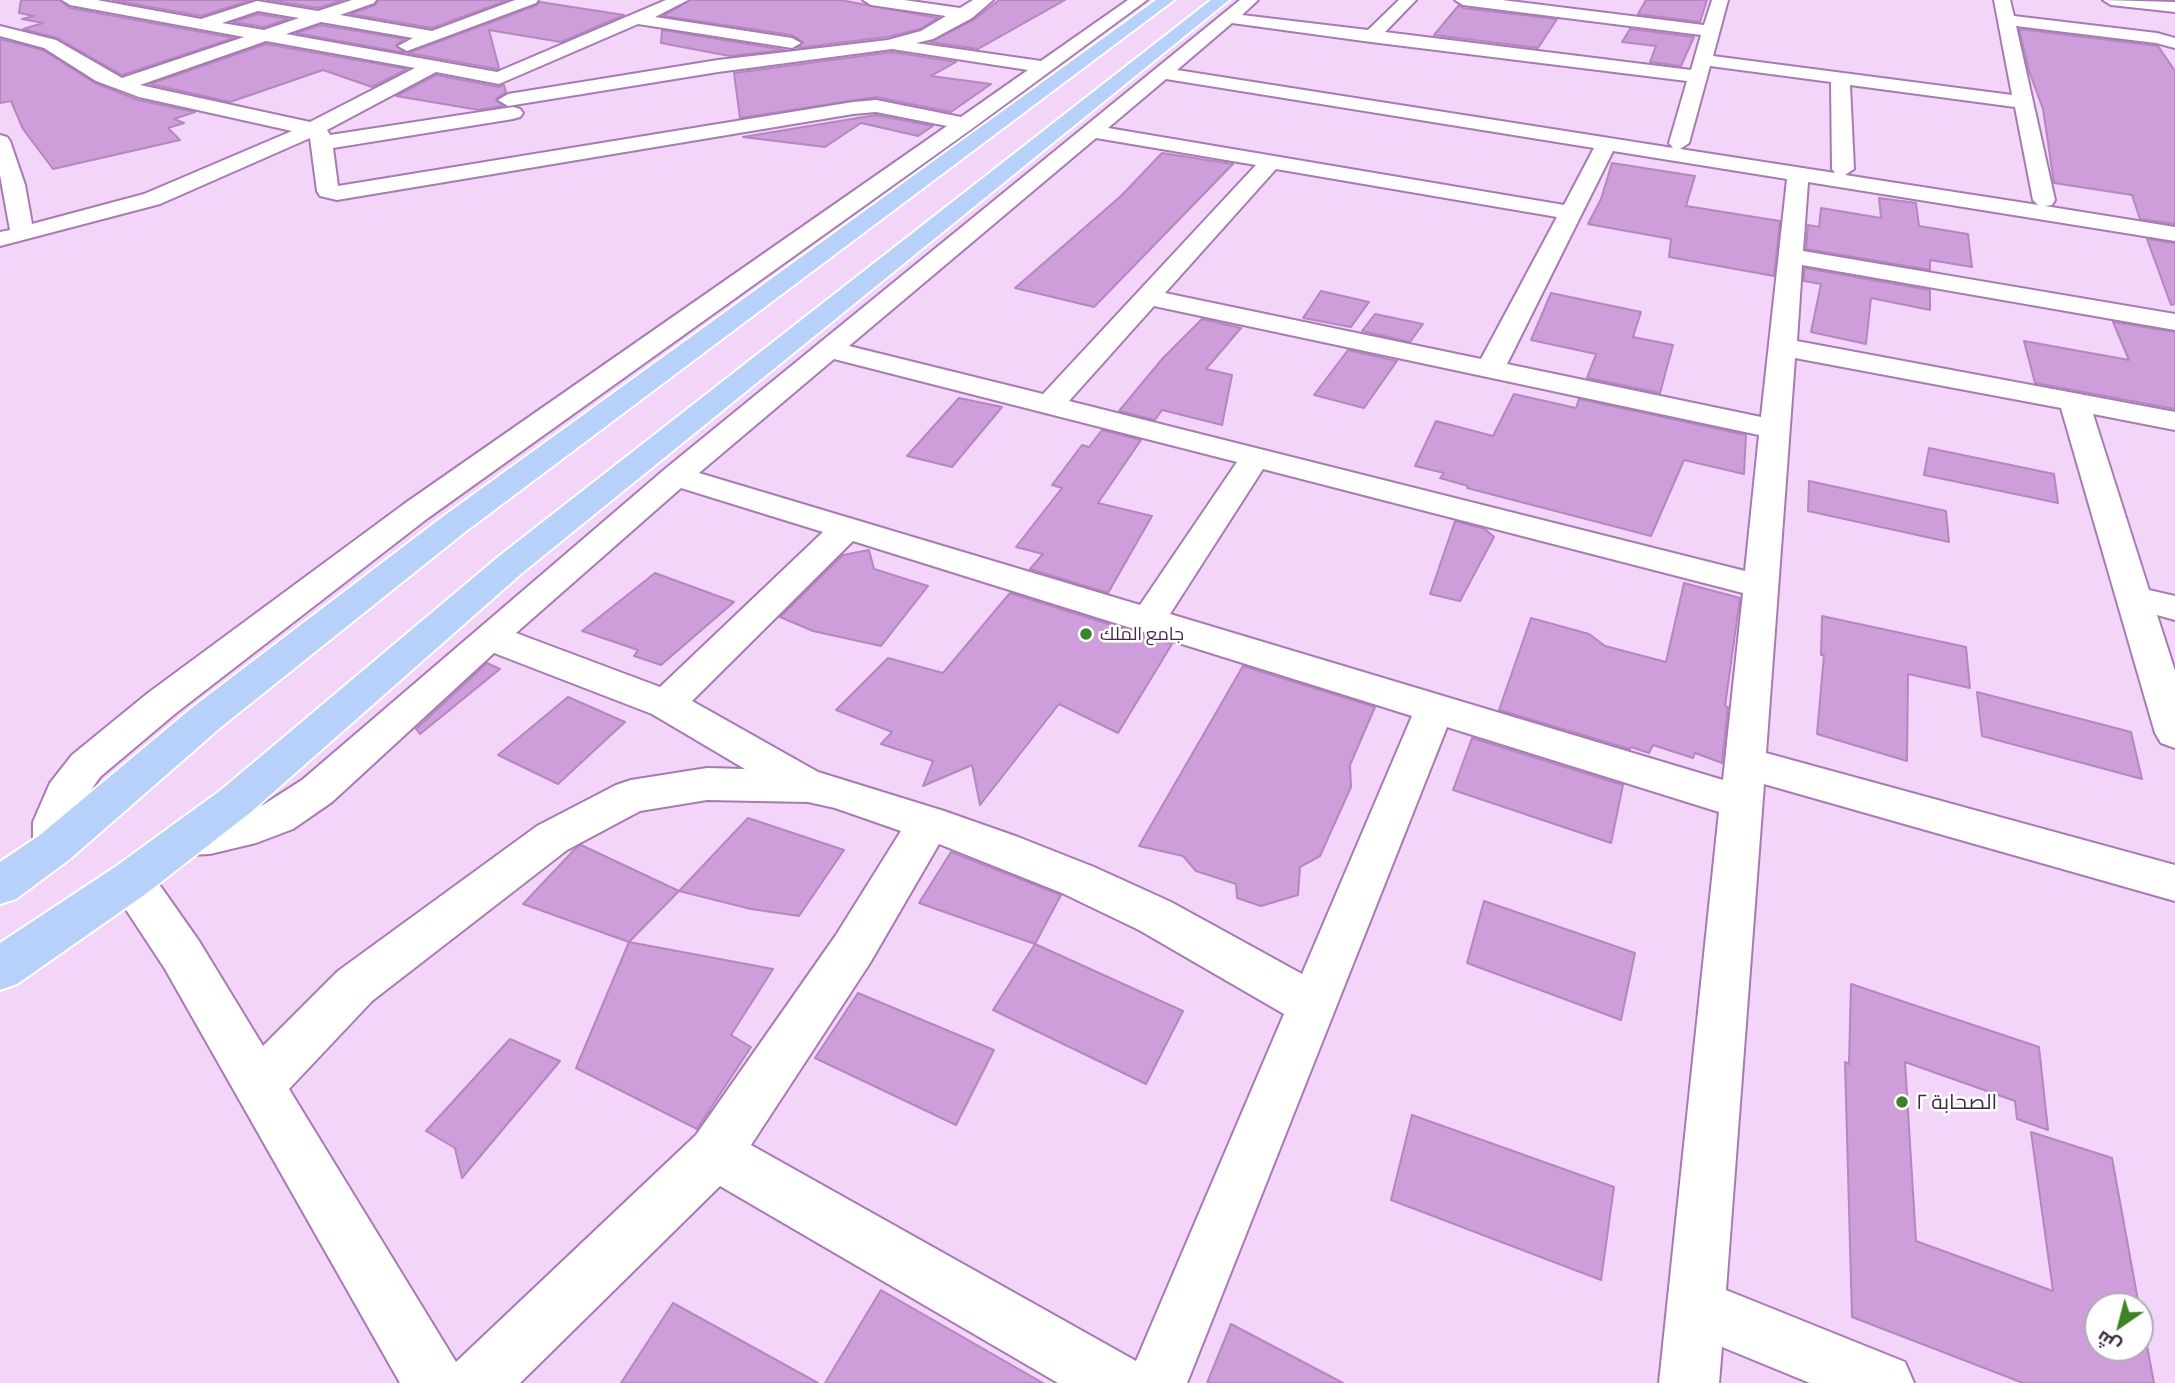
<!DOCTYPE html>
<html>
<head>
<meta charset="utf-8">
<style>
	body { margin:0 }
	#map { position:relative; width:2175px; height:1383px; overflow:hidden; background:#f3d5fa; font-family:Barlow,Cairo,sans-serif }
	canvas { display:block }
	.north { position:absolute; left:2084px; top:1292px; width:70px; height:70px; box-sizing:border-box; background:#fff; border:2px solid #b2abb4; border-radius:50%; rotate:215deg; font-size:19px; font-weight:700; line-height:28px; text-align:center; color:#3f2c44 }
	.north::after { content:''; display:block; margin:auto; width:24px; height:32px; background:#3b8228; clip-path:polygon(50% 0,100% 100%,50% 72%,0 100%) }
</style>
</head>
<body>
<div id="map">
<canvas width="2175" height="1383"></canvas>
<div class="north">ش</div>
</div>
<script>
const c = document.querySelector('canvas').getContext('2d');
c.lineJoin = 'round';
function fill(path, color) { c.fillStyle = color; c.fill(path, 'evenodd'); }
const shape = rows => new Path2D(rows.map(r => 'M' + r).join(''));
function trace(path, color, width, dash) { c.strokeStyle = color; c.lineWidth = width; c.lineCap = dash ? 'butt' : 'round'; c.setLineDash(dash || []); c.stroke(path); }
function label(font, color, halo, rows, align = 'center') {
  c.font = font + ' Barlow,Cairo,sans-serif'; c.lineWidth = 5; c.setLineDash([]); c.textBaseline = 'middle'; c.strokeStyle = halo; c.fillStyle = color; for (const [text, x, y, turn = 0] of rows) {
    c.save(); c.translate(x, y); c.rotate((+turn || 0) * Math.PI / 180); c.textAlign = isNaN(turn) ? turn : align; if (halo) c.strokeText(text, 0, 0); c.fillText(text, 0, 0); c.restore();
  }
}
const building = shape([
	[21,0,60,0,70,8,234,38,122,75,57,38,23,29,43,23,22,19,34,16,19,13,21,0],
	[112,0,252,0,201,16,112,0],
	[267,0,343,0,318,8,267,0],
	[379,0,508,0,432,28,350,14,375,5,379,0],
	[690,0,840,0,938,18,920,29,887,37,797,48,803,42,792,35,663,16,690,0],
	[999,0,1065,0,978,49,930,42,973,20,999,0],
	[1646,0,1707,0,1700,22,1638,14,1646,0],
	[540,2,624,15,561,42,489,30,499,68,497,69,408,53,537,5,540,2],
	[1459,5,1463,8,1557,19,1538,48,1434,35,1459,5],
	[258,14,288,19,264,27,233,22,258,14],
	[321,25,405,39,396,45,405,53,296,33,321,25],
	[1630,29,1694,37,1681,66,1650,62,1656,46,1622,42,1630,29],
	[2019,29,2158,46,2175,71,2175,224,2140,219,2132,195,2054,183,2043,109,2029,71,2019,29],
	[662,30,785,50,730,56,661,43,662,30],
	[0,39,43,50,95,83,138,100,195,112,174,119,184,123,168,128,180,140,53,169,23,129,11,101,0,103,0,39],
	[266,44,407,69,372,87,323,70,230,102,150,84,266,44],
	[892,52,956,62,931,76,991,84,951,112,876,97,740,118,734,73,892,52],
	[436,75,499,87,504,85,506,92,496,99,503,106,479,110,396,96,436,75],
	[876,115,933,126,918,136,861,123,825,147,743,137,876,115],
	[1162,153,1233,164,1094,307,1015,288,1121,196,1162,153],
	[1612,163,1695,176,1686,206,1780,221,1774,276,1669,257,1671,239,1588,224,1601,199,1612,163],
	[1879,198,1916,203,1919,226,1968,234,1972,267,1930,260,1930,270,1806,249,1808,225,1819,227,1821,208,1881,218,1879,198],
	[2147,239,2175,243,2175,304,2171,305,2147,239],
	[1804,268,1930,290,1930,310,1871,298,1866,344,1811,332,1821,284,1804,281,1804,268],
	[1321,291,1369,302,1351,327,1303,318,1321,291],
	[1551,293,1641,312,1633,337,1673,345,1660,393,1587,378,1596,354,1531,340,1551,293],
	[1375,314,1423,324,1410,342,1362,331,1375,314],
	[1202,319,1241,328,1206,369,1232,375,1222,425,1162,410,1155,420,1119,411,1163,358,1202,319],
	[2113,322,2175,332,2175,409,2035,383,2024,341,2129,360,2113,322],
	[1348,350,1397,361,1364,408,1314,395,1348,350],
	[1514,394,1576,408,1579,399,1746,435,1744,474,1684,460,1651,536,1467,488,1468,486,1440,478,1444,473,1415,466,1436,421,1493,436,1514,394],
	[959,398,1002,407,952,467,907,456,959,398],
	[1102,430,1141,440,1098,503,1152,516,1108,593,1030,569,1043,554,1016,547,1062,488,1052,485,1082,445,1089,447,1102,430],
	[1929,448,2054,474,2058,503,1924,475,1929,448],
	[1809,481,1946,511,1949,542,1808,511,1809,481],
	[1455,521,1485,529,1494,537,1460,601,1430,594,1455,521],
	[869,550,874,569,928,586,881,646,813,631,780,617,843,555,869,550],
	[655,573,734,602,661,665,634,656,638,650,582,631,655,573],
	[1684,583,1740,598,1725,706,1728,707,1722,763,1695,753,1693,758,1653,745,1649,753,1631,747,1630,749,1499,710,1531,618,1589,634,1605,646,1666,662,1684,583],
	[1010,593,1172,644,1118,733,1059,704,980,805,972,765,923,786,933,761,881,744,892,732,836,710,888,658,943,673,1010,593],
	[1822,616,1966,647,1970,688,1908,674,1907,761,1817,734,1824,655,1821,655,1822,616],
	[487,663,500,669,420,734,416,729,487,663],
	[1243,666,1375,707,1350,765,1351,787,1320,856,1300,867,1298,895,1261,906,1237,898,1236,884,1196,871,1183,856,1139,846,1243,666],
	[1977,692,2131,732,2142,779,1982,736,1977,692],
	[568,697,625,722,558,784,498,755,568,697],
	[1472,738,1623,785,1611,843,1453,790,1472,738],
	[748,818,844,850,799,916,751,909,679,891,748,818],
	[581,845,679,891,629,942,523,904,575,849,581,845],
	[951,852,1061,895,1035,944,919,903,951,852],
	[1484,901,1635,953,1621,1020,1467,963,1484,901],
	[629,942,773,969,731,1035,751,1047,697,1129,576,1068,629,942],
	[1035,944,1183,1011,1146,1084,993,1010,1035,944],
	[1851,984,2039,1047,2048,1130,2017,1119,2015,1101,1905,1062,1916,1241,2053,1291,2031,1132,2112,1158,2139,1306,2098,1306,2098,1348,2140,1348,2140,1309,2154,1383,2023,1383,1852,1317,1845,1062,1849,1064,1851,984],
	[858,993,994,1050,956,1125,815,1058,858,993],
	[510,1039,560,1061,462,1178,455,1148,426,1131,510,1039],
	[1412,1115,1614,1187,1601,1280,1391,1200,1412,1115],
	[881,1290,1043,1383,825,1383,881,1290],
	[673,1303,818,1383,621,1383,673,1303],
	[1231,1324,1343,1383,1207,1383,1231,1324]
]);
fill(building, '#ce9eda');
trace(building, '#b586c0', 2);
const minor = shape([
	[62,0,97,0,201,19,257,1,318,11,352,0,376,0,374,3,340,15,432,31,515,0,538,0,536,3,407,51,398,46,413,38,321,22,286,34,497,72,666,0,688,0,655,17,792,38,801,43,792,48,638,24,499,84,436,72,327,130,330,135,513,107,520,109,523,113,520,117,513,119,333,148,338,186,853,102,876,100,961,117,1028,70,892,49,718,72,508,106,498,100,508,94,718,60,888,40,921,31,946,16,871,5,863,0,904,0,960,8,973,0,993,0,972,18,933,39,916,43,1041,61,1128,0,1147,0,973,128,428,518,176,713,100,777,84,800,75,822,77,847,70,859,55,864,40,859,33,847,33,822,50,783,72,755,148,693,404,504,947,126,876,112,853,114,337,200,320,196,317,191,310,138,160,204,0,246,0,232,10,230,0,175,0,135,7,137,10,141,25,185,32,224,144,194,292,131,139,97,96,81,44,48,0,36,0,26,56,40,122,78,244,37,70,5,62,0],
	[258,11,299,18,264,30,222,23,258,11],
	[266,41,415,68,310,122,140,85,266,41],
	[1240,0,1258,0,1242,15,1368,30,1399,0,1416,0,1385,32,1691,70,1701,35,1463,5,1455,0,1502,0,1704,25,1712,0,1728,0,1713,56,2012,95,1994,0,2010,0,2014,16,2157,33,2175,38,2175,48,2156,43,2016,26,2055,200,2052,205,2045,206,2175,227,2175,241,1808,182,1803,251,2175,314,2175,330,1802,265,1797,341,2175,412,2175,430,2093,414,2149,590,2175,596,2175,620,2157,615,2175,671,2175,748,2161,743,2155,733,2061,408,1795,358,1766,753,2175,865,2175,901,1764,784,1726,1290,1905,1362,1914,1383,1810,1383,1722,1347,1719,1383,1659,1383,1719,812,1447,727,1187,1383,1058,1383,720,1186,520,1383,400,1383,165,969,115,893,109,880,115,867,131,862,147,867,199,941,263,1046,338,971,537,826,616,785,631,780,707,768,745,769,652,714,494,653,332,802,293,829,256,843,210,854,189,855,174,850,167,838,174,826,249,811,263,805,302,780,665,469,1240,0],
	[1232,23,1371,42,1687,81,1669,143,1673,148,1177,70,1232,23],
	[1710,66,1831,82,1832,169,1835,173,1680,149,1689,143,1710,66],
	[1166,79,1594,148,1564,205,1108,128,1166,79],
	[1850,85,2015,107,2033,200,2038,205,1845,175,1854,169,1850,85],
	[1096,138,1256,165,1043,394,849,346,1096,138],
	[1613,151,1787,179,1761,417,1507,364,1613,151],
	[1276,169,1557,217,1481,359,1165,293,1276,169],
	[1154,306,1759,435,1745,571,1069,401,1154,306],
	[834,359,1237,462,1140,605,699,473,834,359],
	[1263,469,1743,593,1723,780,1170,614,1263,469],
	[681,488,823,532,660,687,516,633,681,488],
	[853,541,1412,716,1302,974,1171,902,1094,867,1018,837,944,811,818,772,692,701,853,541],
	[707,800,808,802,835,808,901,831,836,935,696,1135,456,1362,289,1089,372,1001,567,850,640,811,707,800],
	[939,844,1062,893,1139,930,1284,1014,1136,1361,751,1145,870,963,939,844],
	[2103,0,2175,2,2175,12,2111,5,2103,0]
]);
const major = shape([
	[1156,0,1174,0,465,532,221,727,70,859,16,899,0,904,0,862,40,835,193,707,441,518,1156,0],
	[1211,0,1229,0,522,573,251,812,147,893,17,984,0,990,0,943,115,867,221,790,498,557,1211,0]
]);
trace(minor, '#a87ab4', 4);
trace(major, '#fff', 4);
fill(minor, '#fff');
fill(major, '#b8d1fb');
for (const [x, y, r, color] of [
	[1086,634,7,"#3b8228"],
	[1902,1102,7,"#3b8228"]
]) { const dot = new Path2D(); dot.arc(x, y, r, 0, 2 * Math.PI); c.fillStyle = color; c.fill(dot); trace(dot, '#fff', 2.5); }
label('18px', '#3f2c44', '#fff', [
	["جامع الملك",1100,634]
], 'left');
label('21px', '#3f2c44', '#fff', [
	["الصحابة ٢",1916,1102]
], 'left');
</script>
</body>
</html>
